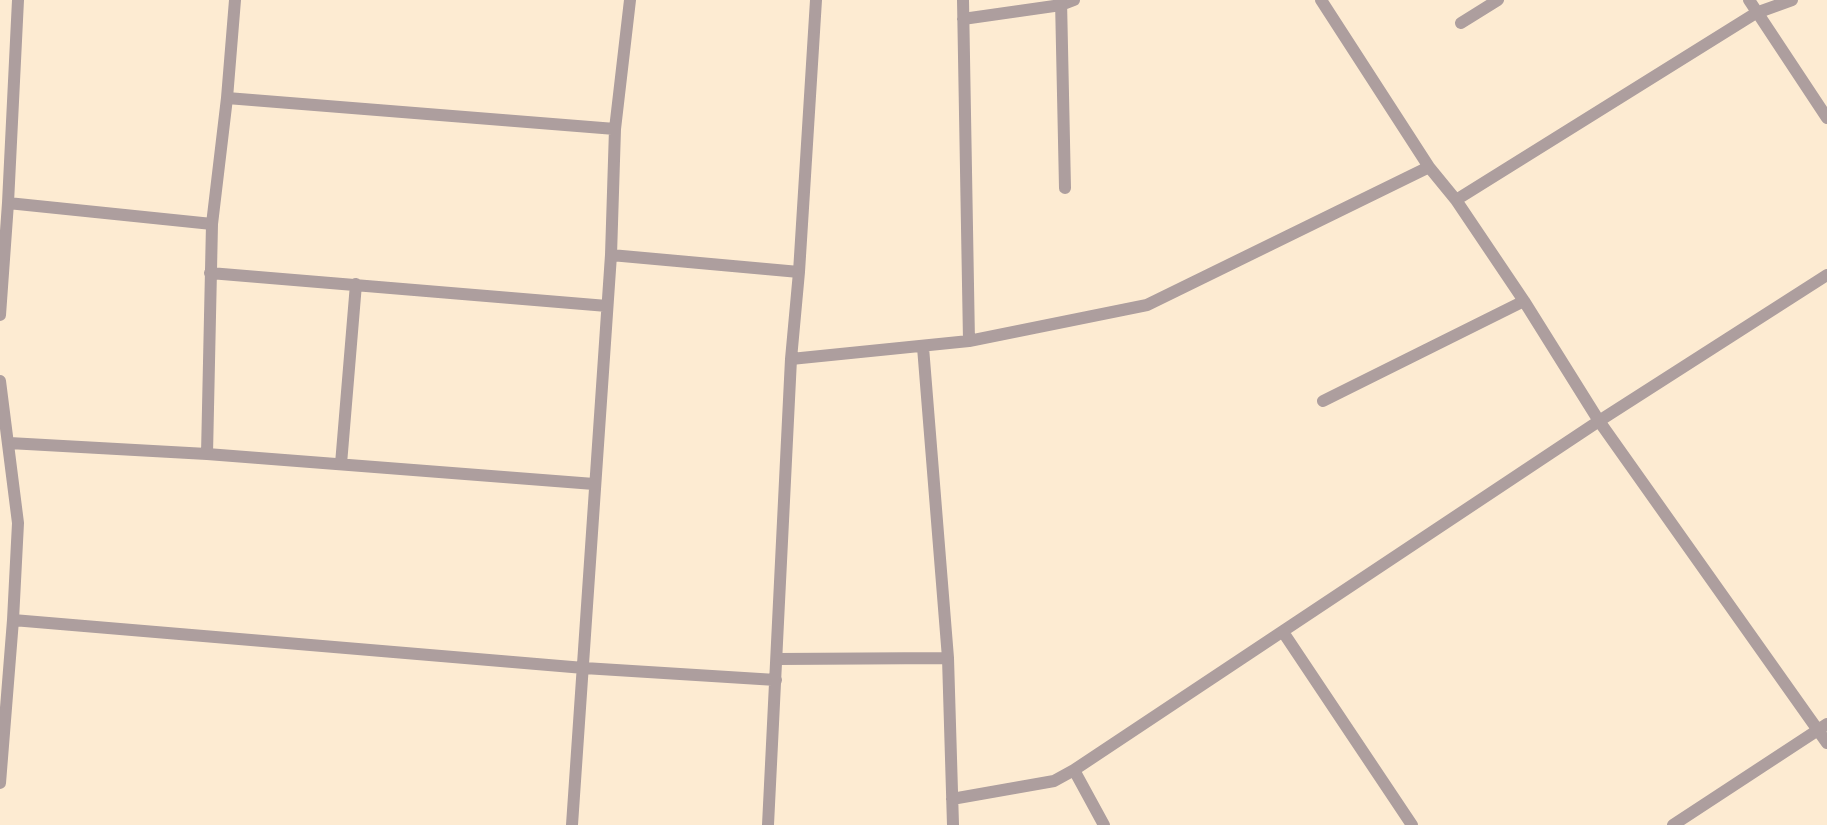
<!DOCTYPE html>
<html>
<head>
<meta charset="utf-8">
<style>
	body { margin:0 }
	canvas { display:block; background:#fdebd2 }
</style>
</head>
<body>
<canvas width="1827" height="825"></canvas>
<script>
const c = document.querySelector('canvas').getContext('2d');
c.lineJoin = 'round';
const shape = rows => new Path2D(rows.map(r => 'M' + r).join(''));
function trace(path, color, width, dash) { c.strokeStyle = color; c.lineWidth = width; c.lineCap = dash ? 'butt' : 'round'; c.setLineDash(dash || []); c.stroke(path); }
trace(shape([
	[963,0,969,341],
	[1061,0,1065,188],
	[1321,0,1429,167,1456,200,1524,301,1599,421,1827,743],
	[1749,0,1827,118],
	[963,19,1061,5,1074,0],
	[1461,23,1498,0],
	[227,98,615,129],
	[1456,200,1756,13,1792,0],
	[8,203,212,224],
	[611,255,799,272],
	[210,273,607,306],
	[0,315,8,203,18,0],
	[923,347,948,658,953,825],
	[791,359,969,341,1147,305,1429,167],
	[0,381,18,523,13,620,0,783],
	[1323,401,1524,301],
	[9,443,207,454,594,484],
	[207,454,212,224,227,98,235,0],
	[341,464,356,284],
	[13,620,584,668,776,680],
	[1283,632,1412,825],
	[777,659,948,658],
	[1074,770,1104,825],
	[952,799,1054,781,1074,770,1599,421,1827,275],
	[572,825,611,255,615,129,630,0],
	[768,825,791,359,799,272,816,0],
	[1673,825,1827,724]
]), '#ad9e9e', 12);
</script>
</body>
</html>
